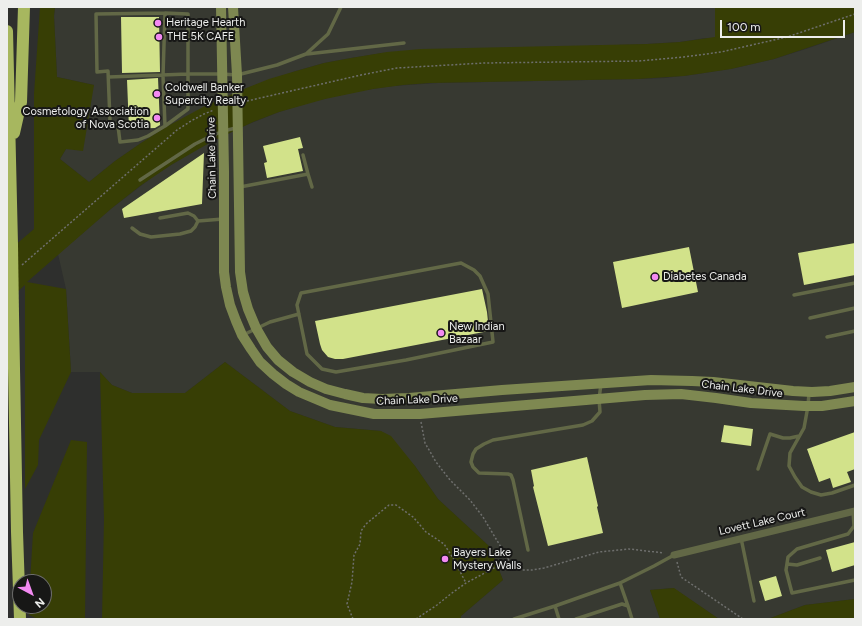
<!DOCTYPE html>
<html>
<head>
<meta charset="utf-8">
<style>
	body { margin:0 }
	#map { position:relative; width:862px; height:626px; overflow:hidden; background:#2e2f2d; font-family:Figtree,sans-serif }
	canvas { display:block }
	.frame { position:absolute; inset:0; border:8px solid #edeeec; pointer-events:none }
	.north { position:absolute; left:12px; top:574px; width:40px; height:40px; box-sizing:border-box; background:#171716; border:1px solid #6d6d6c; border-radius:50%; rotate:139deg; font-size:11px; font-weight:700; line-height:16px; text-align:center; color:#edeeec }
	.north::after { content:''; display:block; margin:auto; width:14px; height:18px; background:#f38af2; clip-path:polygon(50% 0,100% 100%,50% 72%,0 100%) }
	.scale { position:absolute; left:720px; top:20px; width:125px; height:18px; box-sizing:border-box; border:2px solid #edeeec; border-top:0; padding-left:5px; font-size:12px; line-height:14px; white-space:nowrap; color:#edeeec; -webkit-text-stroke:3px #171716; paint-order:stroke }
</style>
</head>
<body>
<div id="map">
<canvas width="862" height="626"></canvas>
<div class="frame"></div>
<div class="north">N</div>
<div class="scale">100 m</div>
</div>
<script>
const c = document.querySelector('canvas').getContext('2d');
c.lineJoin = 'round';
function fill(path, color) { c.fillStyle = color; c.fill(path, 'evenodd'); }
const shape = rows => new Path2D(rows.map(r => 'M' + r).join(''));
function trace(path, color, width, dash) { c.strokeStyle = color; c.lineWidth = width; c.lineCap = dash ? 'butt' : 'round'; c.setLineDash(dash || []); c.stroke(path); }
function label(font, color, halo, rows, align = 'center') {
  c.font = font + ' Figtree,sans-serif'; c.lineWidth = 4; c.setLineDash([]); c.textBaseline = 'middle'; c.strokeStyle = halo; c.fillStyle = color; for (const [text, x, y, turn = 0] of rows) {
    c.save(); c.translate(x, y); c.rotate((+turn || 0) * Math.PI / 180); c.textAlign = isNaN(turn) ? turn : align; if (halo) c.strokeText(text, 0, 0); c.fillText(text, 0, 0); c.restore();
  }
}
fill(shape([
	[55,7,719,7,719,38,705,38,680,42,647,44,383,53,351,58,324,63,296,71,244,89,141,143,115,161,89,182,60,159,66,149,94,85,57,77,54,16],
	[855,32,855,599,805,605,768,619,719,619,673,588,650,590,660,619,461,619,461,616,503,580,490,547,438,499,415,466,381,431,335,427,290,411,225,362,185,393,132,393,112,385,100,372,71,372,66,289,58,254,112,208,155,175,195,150,244,126,279,112,311,102,336,96,365,90,393,86,438,83,638,79,665,78,698,74,735,68,774,59,806,49]
]), '#373931');
fill(shape([
	[40,7,55,7,54,16,57,77,94,85,83,151,66,149,60,159,89,182,115,161,141,143,166,127,205,106,244,89,269,79,296,71,324,63,351,58,387,52,421,49,647,44,680,42,715,37,715,7,855,7,855,32,774,59,731,69,684,76,638,79,430,83,403,85,373,89,325,99,279,112,253,122,211,142,171,165,140,186,112,208,27,282,66,289,71,372,39,440,38,465,25,489,25,285,7,301,7,252,34,229,34,94],
	[225,362,290,411,335,427,381,431,391,436,415,466,438,499,490,547,503,580,461,616,461,619,102,619,104,519,100,372,112,385,132,393,185,393],
	[71,440,87,442,85,619,38,619,29,615,29,606,44,606,44,582,30,582,33,533],
	[674,588,719,619,660,619,650,590],
	[855,599,855,619,768,619,805,605]
]), '#373e05');
fill(shape([
	[121,17,159,17,160,72,122,73],
	[158,78,160,125,155,128,129,129,127,80],
	[300,137,303,148,298,149,303,171,267,178,264,163,267,162,263,146],
	[204,153,202,204,124,218,122,209],
	[855,243,855,275,804,285,798,253],
	[689,247,698,292,622,308,613,262],
	[482,289,487,312,489,331,343,359,335,359,328,357,322,350,320,344,315,321],
	[724,425,753,429,751,446,721,442],
	[855,432,855,469,847,472,851,482,833,488,830,478,819,482,807,449],
	[587,457,598,506,597,507,603,533,548,546,533,487,534,486,531,470],
	[855,542,855,565,832,572,826,550],
	[776,576,782,596,765,601,759,581]
]), '#d2e28a');
trace(shape([
	[247,101,361,75,397,68,484,63,639,61,684,57,721,52,787,37,855,14],
	[22,265,177,130,191,121,204,114,214,110],
	[421,422,425,443,436,462,450,480,470,500,483,517,508,559,519,570,532,570,544,568,599,552,629,549,664,553],
	[677,562,681,577,743,619],
	[353,619,347,604,352,582,354,555,360,544,361,531,366,524,389,505,396,505,413,517,426,532,444,544,453,558,466,583],
	[416,619,437,605,452,593,466,583,509,560]
]), '#6e6f6d', 1.5, [2, 2]);
trace(shape([
	[165,13,188,14,188,109,165,126,148,136,138,140,120,142,118,126,110,121,108,71,97,72,96,14,165,13],
	[307,54,404,43],
	[109,77,188,74,222,74,237,75,277,65,306,54,328,34,341,7],
	[165,126,163,76,165,13],
	[308,174,312,187],
	[140,180,195,144,207,138,223,131,236,128],
	[240,187,308,174,303,155],
	[160,218,188,213,194,216,198,221],
	[132,228,140,234,151,237,180,234,191,231,195,227,198,221,223,219],
	[461,263,474,270,480,276,488,294,493,342,406,360,336,372,322,369,307,354,297,305,301,293,461,263],
	[794,295,855,283],
	[810,318,855,308],
	[243,335,270,322,299,314],
	[827,337,855,331],
	[809,393,808,406,804,428,790,453,789,466,795,477,802,487,811,492,821,495,832,493,855,485],
	[758,469,770,434,783,438,790,438,799,436],
	[853,512,854,526,848,534,797,549,788,557,786,570,792,593,855,580],
	[741,538,754,601],
	[528,550,513,480,511,475,508,474,479,473,473,467,471,462,473,454,476,449,484,444,493,440,583,425,592,421,600,412,599,399,601,384],
	[787,564,797,565,820,558],
	[620,583,628,606],
	[555,606,559,619],
	[514,619,555,606,620,583,654,566,674,555],
	[576,619,622,604,628,606,632,619]
]), '#626846', 3.5);
trace(shape([
	[674,555,855,511]
]), '#626846', 7);
trace(shape([
	[221,7,224,171,224,272,226,287,230,305,236,321,242,335,251,349,260,362,273,374,286,384,299,392,330,405,374,414,420,414,645,395,681,394,716,398,751,403,804,406,822,406,855,401],
	[233,7,237,75,240,272,243,292,248,309,256,328,267,347,278,360,293,372,310,382,326,389,345,394,363,398,382,399,409,398,502,390,651,380,692,381,713,382,793,391,812,392,830,391,855,387]
]), '#7e8851', 10);
trace(shape([
	[7,31,12,245],
	[14,133,21,102,24,7],
	[13,314,17,532,20,619]
]), '#a7b75f', 12);
trace(shape([
	[12,245,13,314]
]), '#a7b75f', 12);
for (const [x, y, r, color] of [
	[158,23,4,"#f38af2"],
	[159,37,4,"#f38af2"],
	[157,94,4,"#f38af2"],
	[157,118,4,"#f38af2"],
	[655,277,4,"#f38af2"],
	[441,333,4,"#f38af2"],
	[445,559,4,"#f38af2"]
]) { const dot = new Path2D(); dot.arc(x, y, r, 0, 2 * Math.PI); c.fillStyle = color; c.fill(dot); trace(dot, '#171716', 1.5); }
label('11px', '#edeeec', '#171716', [
	["Heritage Hearth",166,23],
	["THE 5K CAFE",167,37],
	["Coldwell Banker",165,88],
	["Supercity Realty",165,101],
	["Cosmetology Association",149,112,"right"],
	["of Nova Scotia",149,125,"right"],
	["Diabetes Canada",663,277],
	["New Indian",449,327],
	["Bazaar",449,340],
	["Bayers Lake",453,553],
	["Mystery Walls",453,566]
], 'left');
label('11px', '#edeeec', '#171716', [
	["Chain Lake Drive",212,158,-91],
	["Chain Lake Drive",742,389,7],
	["Chain Lake Drive",417,400,-2],
	["Lovett Lake Court",762,522,-13]
]);
</script>
</body>
</html>
